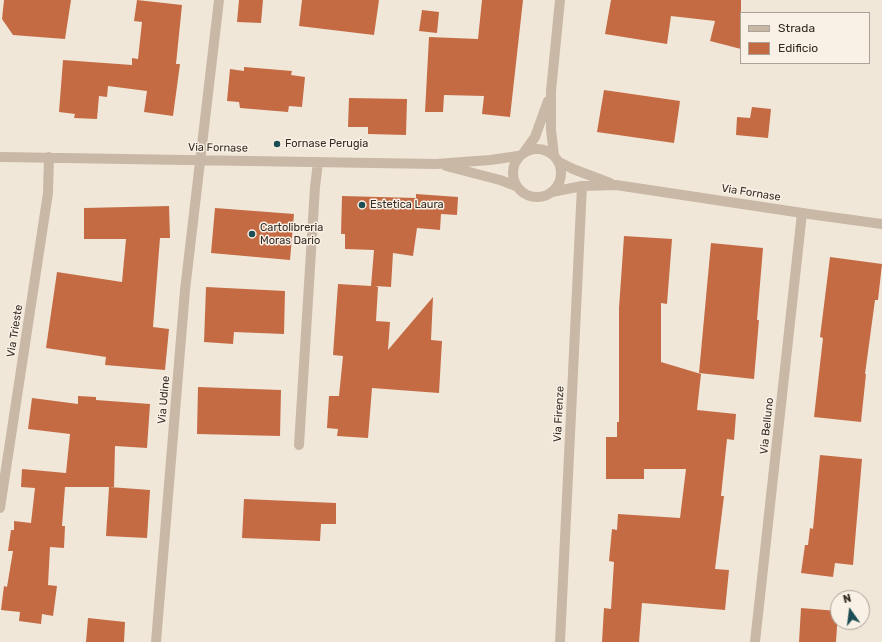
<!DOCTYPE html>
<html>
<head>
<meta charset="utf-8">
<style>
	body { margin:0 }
	#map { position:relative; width:882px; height:642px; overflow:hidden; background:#f1e7d9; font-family:Rubik,sans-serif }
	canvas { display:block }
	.legend { position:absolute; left:740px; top:12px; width:130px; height:52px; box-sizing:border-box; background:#f9f1e5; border:1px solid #aba299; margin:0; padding:5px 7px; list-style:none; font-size:12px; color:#352c26 }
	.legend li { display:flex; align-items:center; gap:8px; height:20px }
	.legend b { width:20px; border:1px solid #aba299 }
	.north { position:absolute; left:830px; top:590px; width:40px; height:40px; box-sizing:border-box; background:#f9f1e5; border:1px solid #aba299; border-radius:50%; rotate:346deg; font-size:11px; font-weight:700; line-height:16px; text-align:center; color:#352c26 }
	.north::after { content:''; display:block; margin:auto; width:14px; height:18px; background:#1d4e55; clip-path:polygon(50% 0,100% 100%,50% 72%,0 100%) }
</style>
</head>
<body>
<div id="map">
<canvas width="882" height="642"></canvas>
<ul class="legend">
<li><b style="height:5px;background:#c9b8a5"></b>Strada</li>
<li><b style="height:11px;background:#c46b44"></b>Edificio</li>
</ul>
<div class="north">N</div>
</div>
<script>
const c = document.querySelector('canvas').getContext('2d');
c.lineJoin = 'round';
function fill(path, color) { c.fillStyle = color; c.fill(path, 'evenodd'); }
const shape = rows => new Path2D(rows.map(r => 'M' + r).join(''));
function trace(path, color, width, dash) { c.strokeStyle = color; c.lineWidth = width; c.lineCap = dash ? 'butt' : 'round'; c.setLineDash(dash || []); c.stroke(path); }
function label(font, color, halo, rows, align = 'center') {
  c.font = font + ' Rubik,sans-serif'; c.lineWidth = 3; c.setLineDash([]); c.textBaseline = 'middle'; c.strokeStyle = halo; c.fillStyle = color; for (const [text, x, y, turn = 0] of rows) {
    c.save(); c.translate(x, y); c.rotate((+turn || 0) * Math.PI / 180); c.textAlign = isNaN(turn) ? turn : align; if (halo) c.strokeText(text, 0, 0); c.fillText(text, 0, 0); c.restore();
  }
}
fill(shape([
	[4,0,71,0,65,39,13,35,2,19],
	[137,0,182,5,176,64,180,64,173,116,144,112,147,91,108,86,107,97,99,96,97,119,74,118,75,114,59,112,63,60,132,65,132,58,138,59,142,22,134,21],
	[239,0,263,0,261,23,237,22],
	[302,0,379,0,374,35,299,26],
	[482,0,523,0,510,117,482,114,484,96,444,95,443,112,425,112,429,37,478,39],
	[611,0,741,0,741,49,710,41,715,21,671,16,667,44,605,34],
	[422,10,439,12,437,33,419,31],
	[244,67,292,71,291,75,305,77,302,107,289,106,288,112,240,108,239,102,227,101,230,69,244,71],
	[604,90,680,101,674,143,597,132],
	[349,98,407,99,406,135,368,134,368,127,348,127],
	[752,107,771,109,768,138,736,135,737,117,750,118],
	[416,194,458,197,457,215,441,214,440,230,417,228,413,256,393,253,391,287,375,286,378,287,376,321,390,322,388,350,433,297,431,340,442,341,439,393,372,388,368,438,337,436,338,429,327,428,329,396,339,396,343,356,333,355,338,284,371,286,374,250,345,249,345,234,341,234,342,196,416,198],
	[169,206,170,238,160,238,153,327,169,329,165,370,105,365,106,357,46,348,57,272,122,282,126,239,84,239,84,208],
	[215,208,294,214,290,260,211,253],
	[624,236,672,239,667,304,661,303,661,362,701,374,697,410,736,414,734,440,727,439,721,496,724,496,715,569,729,570,725,610,642,603,639,642,602,642,604,608,611,609,614,562,609,561,612,529,617,530,618,514,680,518,686,469,644,469,644,479,606,479,606,437,617,437,617,422,619,422,619,308],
	[711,243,763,248,757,320,759,320,754,379,699,373],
	[830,257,882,264,878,300,875,300,865,374,866,374,861,422,814,417,823,338,820,337],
	[206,287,285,291,284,334,234,332,233,344,204,342],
	[198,387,281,390,280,436,197,434],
	[78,396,96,397,96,400,150,404,147,448,115,446,114,487,65,487,62,526,65,526,64,548,50,547,48,585,57,586,53,616,42,614,41,624,19,621,20,612,1,610,4,586,7,587,13,551,8,551,11,530,14,530,14,521,31,523,35,488,21,487,22,469,66,473,70,434,28,429,32,398,78,404],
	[820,455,862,459,853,565,835,563,833,577,801,573,805,545,808,545,810,528,813,529],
	[109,487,150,490,147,538,106,536],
	[244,499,336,503,336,524,321,524,320,541,242,538],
	[801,608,838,611,836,642,799,642],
	[88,618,125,622,124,642,86,642]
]), '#c46b44');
trace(shape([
	'513 173a24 24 0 1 1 48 0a24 24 0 1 1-48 0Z',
	[525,151,535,137,548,101],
	[554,155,551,130,551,91,560,0],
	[0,157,436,164,490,160,518,156],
	[559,162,573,169,610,183],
	[446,166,500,180,516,186],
	[552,192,582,186,616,185,809,214,882,224],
	[299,445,315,187,318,162],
	[0,508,48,193,49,157],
	[156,642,185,290,219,0],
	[560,642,582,186],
	[755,642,802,213]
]), '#c9b8a5', 10);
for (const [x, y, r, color] of [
	[277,144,4,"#1d4e55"],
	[362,205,4,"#1d4e55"],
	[252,234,4,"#1d4e55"]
]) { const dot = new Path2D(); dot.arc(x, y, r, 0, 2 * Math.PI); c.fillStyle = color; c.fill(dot); trace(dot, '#f9f1e5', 1.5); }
label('11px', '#352c26', '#f9f1e5', [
	["Fornase Perugia",285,144],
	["Estetica Laura",370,205],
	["Cartolibreria",260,228],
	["Moras Dario",260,241]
], 'left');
label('11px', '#352c26', '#f9f1e5', [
	["Via Fornase",218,148,1],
	["Via Fornase",751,193,9],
	["Via Trieste",15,331,-81],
	["Via Udine",164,400,-85],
	["Via Firenze",559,414,-87],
	["Via Belluno",767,426,-84]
]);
</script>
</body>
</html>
